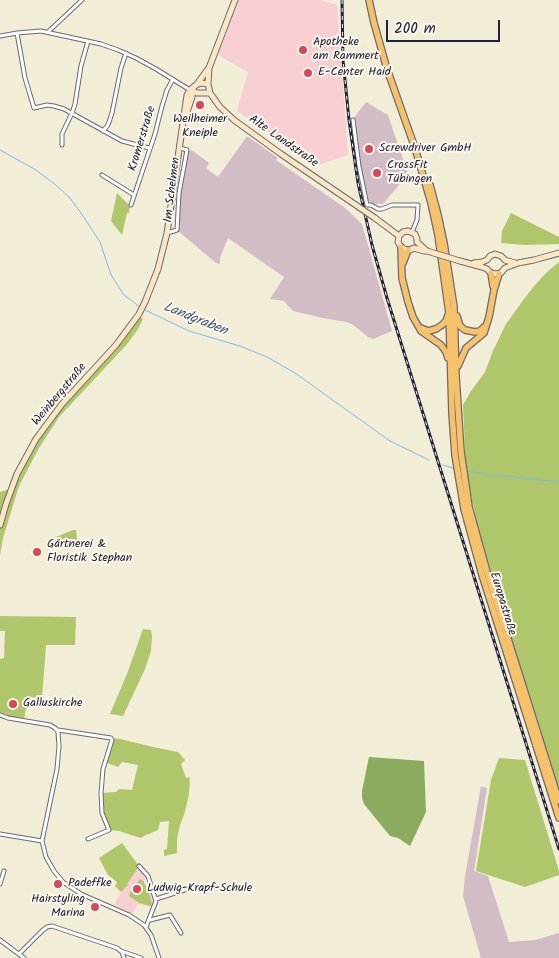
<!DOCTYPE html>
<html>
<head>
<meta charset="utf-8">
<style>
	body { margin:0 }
	#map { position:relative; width:559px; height:958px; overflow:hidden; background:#f2edd7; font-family:Kalam,sans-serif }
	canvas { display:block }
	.scale { position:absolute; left:386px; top:20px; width:114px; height:22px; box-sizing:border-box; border:2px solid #22223b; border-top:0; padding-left:6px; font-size:15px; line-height:18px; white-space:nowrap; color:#22223b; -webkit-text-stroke:4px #fbf7ec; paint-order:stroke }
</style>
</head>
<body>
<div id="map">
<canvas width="559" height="958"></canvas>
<div class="scale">200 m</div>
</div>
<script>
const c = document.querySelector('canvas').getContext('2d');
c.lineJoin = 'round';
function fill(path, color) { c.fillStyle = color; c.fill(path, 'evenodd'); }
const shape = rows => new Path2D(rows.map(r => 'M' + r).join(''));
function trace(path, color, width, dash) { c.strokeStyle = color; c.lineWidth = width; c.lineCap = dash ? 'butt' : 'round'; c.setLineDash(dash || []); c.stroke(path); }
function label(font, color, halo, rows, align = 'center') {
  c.font = font + ' Kalam,sans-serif'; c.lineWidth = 4; c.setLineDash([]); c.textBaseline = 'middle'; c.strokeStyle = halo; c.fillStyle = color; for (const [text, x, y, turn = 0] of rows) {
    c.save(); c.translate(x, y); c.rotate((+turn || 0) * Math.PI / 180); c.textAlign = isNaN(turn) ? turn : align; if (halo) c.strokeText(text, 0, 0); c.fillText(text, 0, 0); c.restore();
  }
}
fill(shape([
	[239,0,320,0,337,5,348,155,316,166,237,111,248,72,218,55],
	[138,866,147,877,144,880,146,885,151,891,155,902,153,907,138,904,132,914,114,905,121,892,128,885,127,884]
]), '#f7cfd3');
fill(shape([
	[366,102,388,115,408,174,383,204,372,204,367,199,363,183,353,119],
	[247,136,278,158,276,160,345,208,362,224,392,331,373,339,368,337,352,324,346,322,323,318,293,311,284,301,270,299,284,277,228,238,220,258,220,264,216,263,177,230,179,193,187,150,193,151,209,163,206,168,218,177],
	[481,786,487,788,474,871,488,876,509,942,535,940,559,933,559,958,481,958,463,896,465,876]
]), '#d2bdc7');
fill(shape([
	[117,193,130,206,129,213,127,213,122,235,111,221],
	[511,213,559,237,559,244,525,245,501,243,502,231],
	[559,262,559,794,482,544,466,474,463,405,471,391,485,372,493,351,506,324,524,299,535,285,547,272],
	[138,315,143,319,138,329,128,343,59,417,39,448,19,486,3,538,0,555,0,492,12,488,49,421,103,361],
	[73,530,76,530,78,548,66,549,66,541,63,540,59,540,60,546,57,546,56,537],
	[0,616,76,617,75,645,46,645,42,698,28,697,24,720,0,715,0,659,4,658,5,631,0,631],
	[143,629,151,630,152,636,151,651,145,669,123,716,110,714,127,674],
	[111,738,120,739,153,747,178,752,185,760,181,764,186,778,190,777,189,794,185,812,180,825,177,839,177,853,164,856,164,850,167,849,169,821,160,822,158,830,144,836,141,838,119,831,109,830,104,821,101,793,116,792,119,789,132,790,138,765,122,762,118,767,105,762],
	[499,758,525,760,559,871,559,875,525,887,476,871,491,780],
	[122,843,139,866,127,884,128,885,121,892,115,886,117,882,108,875,99,858],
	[140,879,143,881,149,892,152,904,151,906,139,903,129,896,133,887]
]), '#afc66b');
fill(shape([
	[369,757,424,761,426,812,410,846,398,838,390,836,364,804,362,798,362,791]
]), '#8bab5f');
trace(shape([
	[0,150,36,170,57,186,70,198,81,213,100,242,111,275,124,295,140,307],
	[143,309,189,331,240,346,267,357,295,373,390,441,429,460],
	[443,465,453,468],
	[467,471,485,474,559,482]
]), '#7cb9ee', 1);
const street = shape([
	[49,31,82,0],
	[17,33,25,78,34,108,47,105,54,106,64,109,122,141,149,148],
	[0,36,17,33,41,31,101,44,118,50,136,58,156,69,190,90],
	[353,120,359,166,367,205,371,205,378,209,382,209,392,205,418,205,417,220,412,232],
	[103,131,108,125,112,113,121,68,126,53],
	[62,145,62,134,72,113,75,104,81,66,88,41],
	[102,175,134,195],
	[131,205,155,134,162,106,167,90,173,79],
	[167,233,177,230,179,193,187,150,180,148],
	[0,715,8,718,50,725,55,728,58,732,59,746,57,769,42,841,46,857,54,871,63,882,81,894,129,915,144,925,151,935,159,958],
	[58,730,111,738,112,740,103,769,101,793,102,813,109,830,88,839],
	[0,834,42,841],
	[139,866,148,876,156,901,146,927],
	[0,884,4,871],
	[156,899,194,887],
	[150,920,170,915,181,933],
	[0,940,24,958],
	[121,951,141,958],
	[19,954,42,931,47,927,52,926,117,948,122,952,124,958]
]);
const secondary = shape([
	[235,0,209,68,208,84,210,93,220,107,234,120,281,154,350,201],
	[197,84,208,69],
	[191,90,197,93,210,93],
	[186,115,192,97,192,93,190,90],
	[375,218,399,236],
	[408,231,415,234,417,239,417,242,427,251,424,251,414,248,410,250,406,250,401,247,398,242,399,236,403,232,408,231],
	[460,261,482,267,487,269,491,273,496,274,501,273,505,268,518,263,534,260,559,253],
	[474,263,482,262,487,260,490,256,495,254,501,256,505,260,515,263],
	[0,525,6,504,17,474,36,439,62,404,116,345,139,314,145,302,158,269,167,233,187,95,190,90,196,85,201,83,208,84]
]);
const primary = shape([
	[369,0,374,23,387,69,415,148,431,203,438,235,449,313,452,413,455,455,464,509,482,575,559,818],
	[430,185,438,215,444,243,454,307,456,376,461,452,469,507,487,572,559,801],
	[401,247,402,278,408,302,413,317,421,331,441,345,446,352,448,358],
	[403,263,408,250],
	[491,273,493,286],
	[457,316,460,326,465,330,475,332,480,331,484,327],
	[421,328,428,331,436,329,442,325,446,321,448,315],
	[458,366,466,348,484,333,489,317,494,290,499,274]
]);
trace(street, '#6b6972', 5);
trace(secondary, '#6b6972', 7);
trace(primary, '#6b6972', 8);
trace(street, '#fff', 3);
trace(secondary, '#fbe6c4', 5);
trace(primary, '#f5c16b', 5.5);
const rail = shape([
	[342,0,343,60,349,120,358,183,372,245,387,298,559,849]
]);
trace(rail, '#22223b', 3);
trace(rail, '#fbf7ec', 1, [4]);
const secondaryBridge = shape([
	[350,201,375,218],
	[427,251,460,261]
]);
trace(secondaryBridge, '#6b6972', 7, []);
trace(secondaryBridge, '#fbe6c4', 5);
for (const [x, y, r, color] of [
	[303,50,5,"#d1495b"],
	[308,73,5,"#d1495b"],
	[200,105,5,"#d1495b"],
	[369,149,5,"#d1495b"],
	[377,173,5,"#d1495b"],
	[37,552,5,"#d1495b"],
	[13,704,5,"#d1495b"],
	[58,884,5,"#d1495b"],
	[137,889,5,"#d1495b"],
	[95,907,5,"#d1495b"]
]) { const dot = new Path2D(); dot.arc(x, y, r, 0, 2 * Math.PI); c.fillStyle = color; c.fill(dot); trace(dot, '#fbf7ec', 2); }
label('12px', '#22223b', '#fbf7ec', [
	["Apotheke",313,43],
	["am Rammert",313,57],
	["E-Center Haid",318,73],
	["Weilheimer",200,120,"center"],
	["Kneiple",200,134,"center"],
	["Screwdriver GmbH",379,149],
	["CrossFit",387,166],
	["Tübingen",387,180],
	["Gärtnerei &",47,545],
	["Floristik Stephan",47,559],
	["Galluskirche",23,704],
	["Padeffke",68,884],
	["Ludwig-Krapf-Schule",147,889],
	["Hairstyling",85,900,"right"],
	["Marina",85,914,"right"]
], 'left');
label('12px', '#22223b', '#fbf7ec', [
	["Kromerstraße",143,139,-73],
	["Alte Landstraße",283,142,35],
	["Im Schelmen",173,190,-83],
	["Weinbergstraße",60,395,-50],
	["Europastraße",502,604,73]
]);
label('italic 14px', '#42577a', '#fbf7ec', [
	["Landgraben",195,320,22]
]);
</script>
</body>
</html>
